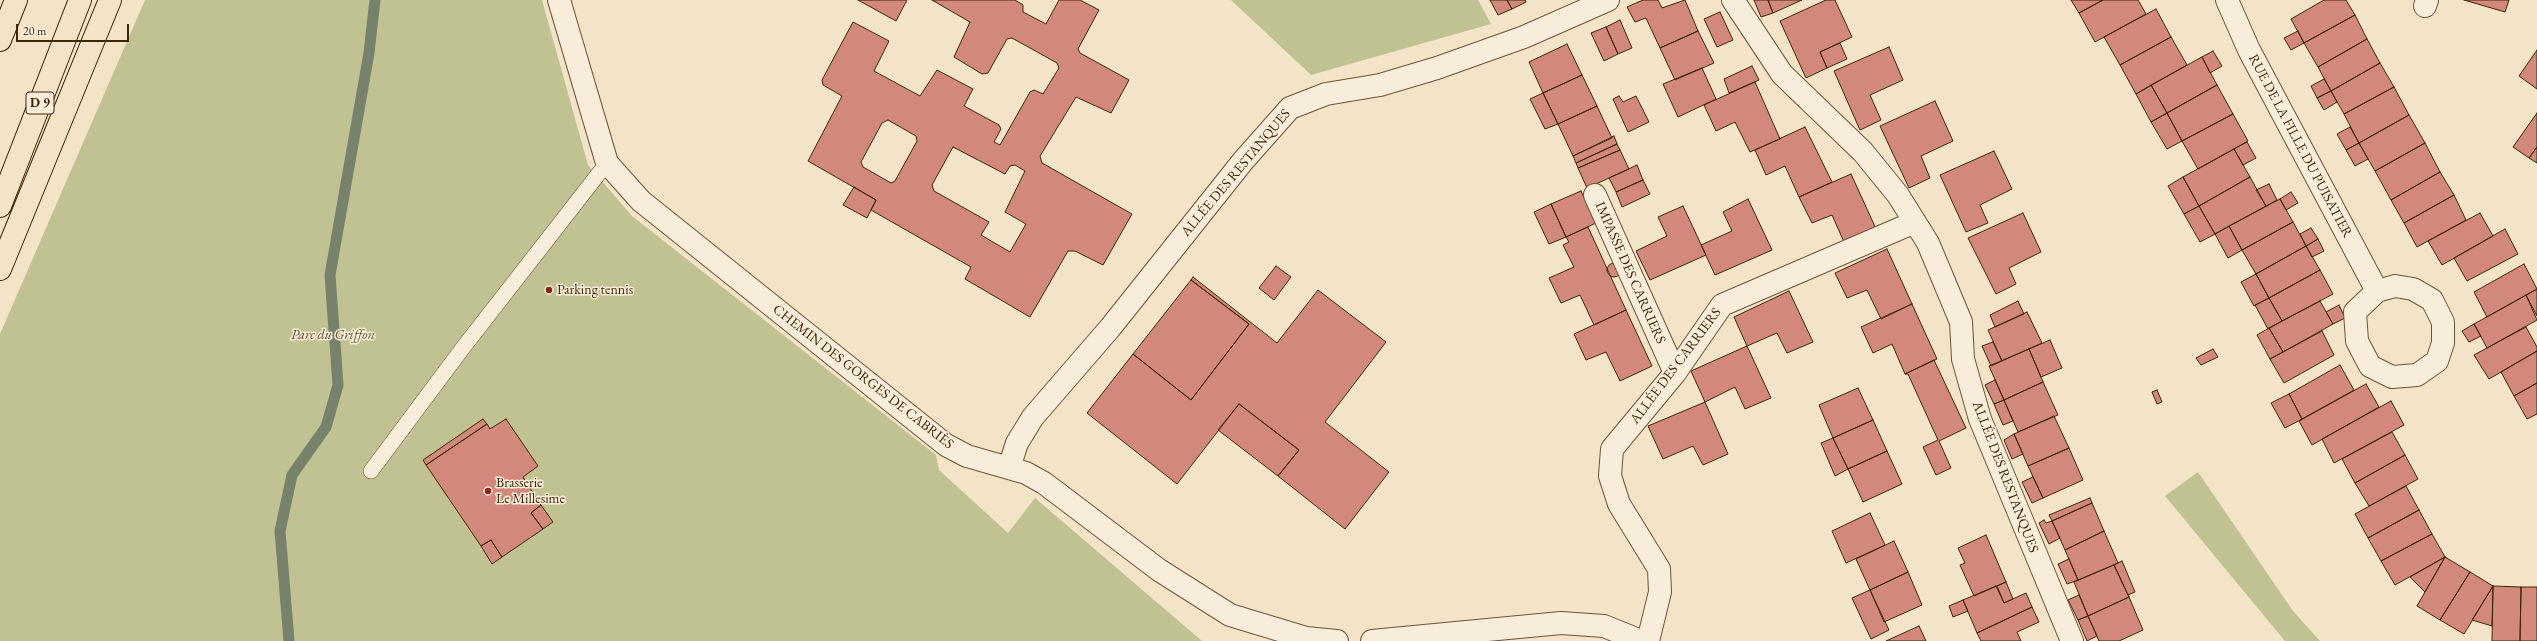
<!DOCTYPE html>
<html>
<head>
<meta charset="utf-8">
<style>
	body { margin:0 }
	#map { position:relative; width:2537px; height:641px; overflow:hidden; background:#f4e4c7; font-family:"EB Garamond",serif }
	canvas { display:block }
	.scale { position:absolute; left:16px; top:24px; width:113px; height:18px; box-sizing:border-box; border:2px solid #3e2605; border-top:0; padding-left:5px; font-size:12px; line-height:14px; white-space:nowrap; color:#3e2605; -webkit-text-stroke:3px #f8eddb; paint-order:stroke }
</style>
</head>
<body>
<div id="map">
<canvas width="2537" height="641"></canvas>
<div class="scale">20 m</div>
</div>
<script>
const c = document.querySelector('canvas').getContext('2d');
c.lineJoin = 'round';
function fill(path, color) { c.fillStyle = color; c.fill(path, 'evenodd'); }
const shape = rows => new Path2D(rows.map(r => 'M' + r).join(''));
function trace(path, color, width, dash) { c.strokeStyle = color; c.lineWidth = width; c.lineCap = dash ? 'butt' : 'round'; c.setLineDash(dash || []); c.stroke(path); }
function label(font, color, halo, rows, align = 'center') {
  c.font = font + ' "EB Garamond",serif'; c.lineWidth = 3; c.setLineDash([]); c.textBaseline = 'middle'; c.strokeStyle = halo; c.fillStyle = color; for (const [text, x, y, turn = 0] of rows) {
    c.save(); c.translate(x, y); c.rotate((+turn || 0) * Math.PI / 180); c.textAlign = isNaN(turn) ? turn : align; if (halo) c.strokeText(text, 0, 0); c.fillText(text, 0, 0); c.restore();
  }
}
fill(shape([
	[145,0,542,0,588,165,632,216,936,455,939,470,1008,533,1035,498,1202,641,0,641,0,334],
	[1231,0,1478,0,1491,24,1311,75],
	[2198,472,2293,611,2320,641,2285,641,2165,496]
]), '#c1c292');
trace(shape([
	[289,641,280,531,292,475,326,427,338,385,330,275,369,53,375,0]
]), '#77826c', 11);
const building = shape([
	[858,0,907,0,896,21,858,0],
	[932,0,1015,0,1023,5,1023,12,1046,24,1059,0,1080,0,1099,10,1078,49,1080,53,1129,80,1111,113,1076,97,1040,156,1042,163,1132,214,1103,265,1075,251,1068,251,1030,317,965,279,971,267,871,210,876,200,808,161,842,96,823,85,822,80,853,22,889,41,874,71,920,96,937,70,973,89,964,106,999,125,1001,129,994,142,1000,145,1030,92,1034,90,1043,94,1059,68,1057,63,1012,38,1007,39,988,73,982,74,954,57,970,22,932,0],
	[888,120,916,136,917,141,895,181,891,183,863,167,861,162,882,123,888,120],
	[953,147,1005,174,1010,166,1015,165,1025,171,1005,212,1026,224,1010,252,981,235,989,222,934,191,932,185,953,147],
	[1490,0,1507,0,1512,9,1498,15,1490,0],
	[1507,0,1525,0,1526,2,1512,9,1507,0],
	[1643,0,1658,0,1662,8,1685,0,1698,31,1660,48,1646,18,1635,22,1627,7,1643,0],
	[1754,0,1768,0,1773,13,1761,17,1754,0],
	[1768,0,1802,0,1773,13,1768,0],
	[1826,0,1835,0,1852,37,1820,52,1827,68,1806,78,1780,21,1826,0],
	[2071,0,2103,0,2079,13,2071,0],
	[2103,0,2138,0,2146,14,2095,42,2079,13,2103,0],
	[2324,0,2346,0,2355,15,2304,43,2291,19,2324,0],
	[2464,0,2509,0,2505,12,2464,0],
	[2156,9,2171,37,2120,65,2104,37,2156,9],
	[1720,12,1733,40,1717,47,1704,19,1720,12],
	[2355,15,2367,39,2318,67,2304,43,2355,15],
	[1620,20,1632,48,1618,54,1606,27,1620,20],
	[1606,27,1618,54,1604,61,1591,33,1606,27],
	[1698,31,1714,63,1675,80,1660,48,1698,31],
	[2298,31,2304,43,2291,50,2284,38,2298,31],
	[2171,37,2187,65,2136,94,2120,65,2171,37],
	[2367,39,2380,63,2331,91,2318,67,2367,39],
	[1840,43,1847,59,1827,68,1820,52,1840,43],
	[1567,44,1582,75,1543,93,1529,62,1567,44],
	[1889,47,1903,80,1870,95,1881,120,1860,130,1834,71,1889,47],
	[2537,50,2537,89,2519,76,2537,50],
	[2213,51,2222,66,2210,73,2202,57,2213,51],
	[2202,57,2217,85,2167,113,2151,85,2202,57],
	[2380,63,2394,87,2344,114,2331,91,2380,63],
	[1752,66,1759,80,1729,93,1724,79,1752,66],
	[1702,68,1716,99,1678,117,1663,84,1702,68],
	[1582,75,1597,106,1558,124,1543,93,1582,75],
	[2324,79,2331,91,2317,98,2311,86,2324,79],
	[1755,82,1780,139,1750,152,1735,122,1716,131,1704,105,1755,82],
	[2151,85,2167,113,2151,122,2136,94,2151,85],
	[2217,85,2233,114,2182,141,2167,113,2217,85],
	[2394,87,2409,115,2359,143,2344,114,2394,87],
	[2331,91,2337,102,2324,110,2317,98,2331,91],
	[1543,93,1558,124,1545,129,1530,99,1543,93],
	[1619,96,1623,102,1636,96,1649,122,1628,132,1613,99,1619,96],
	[1935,101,1953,141,1921,156,1930,178,1909,188,1880,126,1935,101],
	[1597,106,1612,138,1573,156,1558,124,1597,106],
	[2167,113,2182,141,2167,149,2151,122,2167,113],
	[2537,113,2537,147,2529,158,2513,147,2537,113],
	[2233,114,2248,141,2198,169,2182,141,2233,114],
	[2409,115,2425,143,2375,171,2359,143,2409,115],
	[1805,127,1832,182,1799,197,1785,166,1766,175,1755,150,1805,127],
	[2350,127,2359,143,2346,150,2337,134,2350,127],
	[1614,136,1617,144,1576,163,1573,156,1614,136],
	[2247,142,2256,158,2243,165,2234,149,2247,142],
	[2359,143,2368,159,2355,166,2346,150,2359,143],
	[2425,143,2440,172,2391,200,2375,171,2425,143],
	[1617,144,1620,150,1578,168,1576,163,1617,144],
	[2537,147,2537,163,2529,158,2537,147],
	[2234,149,2250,177,2199,206,2183,177,2234,149],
	[1620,150,1629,169,1587,188,1578,168,1620,150],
	[1994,151,2012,189,1980,205,1988,223,1966,232,1940,175,1994,151],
	[1637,165,1643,180,1616,192,1609,178,1637,165],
	[2440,172,2454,195,2404,223,2391,200,2440,172],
	[1851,174,1877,231,1845,244,1832,215,1812,223,1799,197,1851,174],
	[2183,177,2199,206,2184,214,2168,186,2183,177],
	[2250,177,2266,206,2215,234,2199,206,2250,177],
	[1643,180,1650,194,1622,207,1616,192,1643,180],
	[2269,184,2277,200,2266,206,2256,190,2269,184],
	[854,187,876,200,867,218,843,205,854,187],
	[1581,191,1596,223,1566,237,1551,204,1581,191],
	[2291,192,2298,203,2286,210,2280,199,2291,192],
	[2454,195,2466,220,2417,247,2404,223,2454,195],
	[1748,199,1772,250,1715,275,1701,245,1732,231,1723,212,1748,199],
	[2280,199,2293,222,2242,250,2229,226,2280,199],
	[1551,204,1566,237,1549,244,1534,212,1551,204],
	[1683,206,1706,255,1650,280,1636,251,1667,236,1658,217,1683,206],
	[2199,206,2215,234,2200,242,2184,214,2199,206],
	[2023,213,2041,252,2009,268,2016,284,1996,294,1968,238,2023,213],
	[2480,213,2493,236,2442,265,2428,241,2480,213],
	[2293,222,2306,246,2256,274,2242,250,2293,222],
	[2229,226,2242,250,2228,258,2215,234,2229,226],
	[1588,227,1626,310,1594,325,1580,295,1561,303,1549,278,1574,267,1563,245,1569,242,1566,237,1588,227],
	[2311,228,2318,239,2306,246,2300,234,2311,228],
	[2505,229,2518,254,2467,281,2454,258,2505,229],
	[2318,239,2324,251,2312,257,2306,246,2318,239],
	[2306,246,2320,270,2269,298,2256,274,2306,246],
	[1887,249,1912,304,1881,319,1867,290,1847,298,1835,273,1887,249],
	'1607 270a7 7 0 1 1 14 0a7 7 0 1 1-14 0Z',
	[2524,264,2537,289,2487,317,2474,292,2524,264],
	[1276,266,1291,277,1274,300,1259,288,1276,266],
	[2320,270,2333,294,2282,321,2269,298,2320,270],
	[2256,274,2269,298,2254,306,2241,282,2256,274],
	[1193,277,1277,343,1318,290,1386,342,1325,422,1389,472,1345,529,1278,476,1299,450,1239,404,1177,484,1087,413,1133,354,1191,400,1249,324,1191,280,1193,277],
	[1191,280,1249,324,1191,400,1133,354,1191,280],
	[2537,289,2537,316,2526,295,2537,289],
	[1789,291,1813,342,1787,353,1777,333,1747,346,1734,317,1789,291],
	[2526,295,2537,320,2487,348,2474,324,2526,295],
	[2269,298,2282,321,2268,329,2255,305,2269,298],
	[2018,301,2024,314,1995,327,1990,315,2018,301],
	[2320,301,2333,324,2283,352,2269,328,2320,301],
	[1912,304,1937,359,1905,374,1892,344,1873,353,1861,327,1912,304],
	[2339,305,2345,318,2333,324,2326,312,2339,305],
	[1626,310,1652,366,1620,381,1606,352,1586,360,1574,334,1626,310],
	[2027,312,2042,343,2002,361,1988,330,2027,312],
	[2474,324,2481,336,2469,342,2462,331,2474,324],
	[2526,327,2537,347,2537,351,2489,379,2474,355,2526,327],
	[2269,328,2283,352,2270,359,2257,335,2269,328],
	[2322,331,2334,355,2284,383,2270,359,2322,331],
	[2050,340,2062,368,2041,377,2029,349,2050,340],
	[1993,342,2002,361,1991,366,1982,346,1993,342],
	[1747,346,1771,398,1745,409,1735,387,1705,402,1691,371,1747,346],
	[2029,349,2043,382,2004,400,1989,366,2029,349],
	[2213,349,2218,357,2201,365,2196,358,2213,349],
	[2537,351,2537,383,2514,396,2501,372,2537,351],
	[1934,360,1966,428,1939,441,1951,468,1936,475,1923,447,1938,440,1908,374,1905,374,1934,360],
	[2340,365,2354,390,2302,419,2289,394,2340,365],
	[1995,380,2004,400,1994,404,1985,385,1995,380],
	[2043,382,2058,415,2018,432,2004,400,2043,382],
	[2537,383,2537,414,2527,419,2514,396,2537,383],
	[2366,384,2379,407,2312,445,2299,421,2366,384],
	[1858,388,1873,420,1833,438,1819,405,1858,388],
	[2157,390,2162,402,2157,404,2152,392,2157,390],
	[2289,394,2302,419,2285,428,2271,403,2289,394],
	[2004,400,2013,421,2003,425,1994,404,2004,400],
	[2391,401,2404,425,2334,463,2322,439,2391,401],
	[1705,402,1728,454,1703,465,1693,446,1663,459,1648,426,1705,402],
	[1239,404,1299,450,1278,476,1218,430,1239,404],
	[2054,416,2069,448,2028,466,2014,434,2054,416],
	[483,419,487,424,426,465,423,460,483,419],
	[506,419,538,466,523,477,541,505,531,513,543,529,502,557,491,540,481,546,426,465,487,424,490,429,506,419],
	[1873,420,1887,451,1848,469,1833,438,1873,420],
	[2392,432,2405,455,2355,483,2342,459,2392,432],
	[2014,434,2023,454,2012,459,2004,440,2014,434],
	[1833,438,1848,469,1835,476,1821,443,1833,438],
	[2069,448,2083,480,2043,498,2028,466,2069,448],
	[1887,451,1902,484,1863,502,1848,469,1887,451],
	[2405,455,2418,479,2369,506,2355,483,2405,455],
	[2033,477,2043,498,2032,503,2022,482,2033,477],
	[2406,486,2419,510,2368,538,2355,514,2406,486],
	[2090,498,2092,503,2052,521,2049,515,2090,498],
	[2092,503,2104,531,2065,550,2052,521,2092,503],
	[541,505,553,522,543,529,531,513,541,505],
	[2419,510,2432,534,2381,561,2368,538,2419,510],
	[1870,513,1885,545,1846,563,1832,531,1870,513],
	[2044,520,2046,523,2052,521,2060,538,2049,544,2039,523,2044,520],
	[2104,531,2118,563,2078,580,2065,550,2104,531],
	[2432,534,2445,557,2395,585,2381,561,2432,534],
	[1986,535,2006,582,1974,596,1960,565,1965,563,1958,548,1986,535],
	[491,540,502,557,492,564,481,546,491,540],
	[1894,541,1908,572,1870,590,1856,559,1894,541],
	[2445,557,2470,572,2440,620,2417,606,2445,557],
	[2445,557,2425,592,2410,577,2445,557],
	[2069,559,2078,580,2067,584,2058,564,2069,559],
	[2122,561,2135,592,2128,595,2114,565,2122,561],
	[2114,565,2129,597,2088,616,2074,582,2114,565],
	[1908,572,1922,605,1884,622,1870,590,1908,572],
	[2470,572,2493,586,2464,634,2440,620,2470,572],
	[2006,582,2013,599,2004,603,1997,586,2006,582],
	[1996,586,2004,603,2026,593,2032,607,1977,633,1963,600,1996,586],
	[2493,586,2492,626,2472,620,2493,586],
	[2493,586,2521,587,2520,641,2492,641,2493,586],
	[2521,587,2537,587,2537,641,2520,641,2521,587],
	[1870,590,1889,630,1871,639,1852,598,1870,590],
	[2079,595,2088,616,2078,620,2068,600,2079,595],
	[2129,597,2143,630,2119,641,2099,641,2088,616,2129,597],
	[1963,600,1968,611,1953,617,1949,606,1963,600],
	[2032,607,2039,622,2017,632,2021,641,1981,641,1977,633,2032,607],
	[2088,616,2097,636,2087,641,2078,620,2088,616],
	[1919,626,1926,641,1886,641,1919,626]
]);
fill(building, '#d2897b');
trace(building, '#3e2605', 1);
const lane = shape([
	[371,471,462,349,607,163]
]);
const street = shape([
	[559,0,607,163,641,201,946,445,967,456,1026,473,1044,483,1159,570,1230,615,1306,638,1337,641],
	[1733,0,1782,74,1863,152,1898,195,1928,243,1961,322,1963,359,1980,419,2072,641],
	[2227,0,2249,50,2377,291],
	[2425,6,2427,0],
	[1595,195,1675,373],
	[2395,286,2413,289,2432,300,2443,322,2443,343,2437,361,2417,375,2392,377,2370,366,2357,341,2355,312,2377,291,2395,286],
	[1009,468,1017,443,1033,417,1110,328,1243,161,1290,108,1326,94,1380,85,1437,68,1524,37,1608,0],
	[1372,641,1561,623,1604,626,1641,641],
	[1648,641,1660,592,1659,569,1619,504,1610,476,1612,449,1675,373,1722,305,1915,222]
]);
const highway = shape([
	[0,40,16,0],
	[0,206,80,0],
	[0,269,110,0]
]);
trace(lane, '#6c5636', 16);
trace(street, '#6c5636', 24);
trace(highway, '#3e2605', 24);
trace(lane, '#f8eddb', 15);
trace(street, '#f8eddb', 22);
trace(highway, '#f4e4c7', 22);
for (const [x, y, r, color] of [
	[549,290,4,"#8f2418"],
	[488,491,4,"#8f2418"]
]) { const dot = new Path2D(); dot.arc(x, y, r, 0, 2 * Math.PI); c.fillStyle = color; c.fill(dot); trace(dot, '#f8eddb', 1.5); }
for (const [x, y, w] of [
	[40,103,28]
]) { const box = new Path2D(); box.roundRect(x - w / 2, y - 11, w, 22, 3); c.fillStyle = '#f8eddb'; c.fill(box); trace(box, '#3e2605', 1); }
label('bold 13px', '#3e2605', null, [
	["D 9",40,103]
]);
label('14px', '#3e2605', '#f8eddb', [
	["RUE DE LA FILLE DU PUISATIER",2300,146,62],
	["ALLÉE DES RESTANQUES",1236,173,-50],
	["IMPASSE DES CARRIERS",1630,273,66],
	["ALLÉE DES CARRIERS",1676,366,-53],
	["CHEMIN DES GORGES DE CABRIÈS",863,377,38],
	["ALLÉE DES RESTANQUES",2005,477,69]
]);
label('14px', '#3e2605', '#f8eddb', [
	["Parking tennis",557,290],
	["Brasserie",496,483],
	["Le Millesime",496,499]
], 'left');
label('italic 14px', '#5f4d28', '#f8eddb', [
	["Parc du Griffon",333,335]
]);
</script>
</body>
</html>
